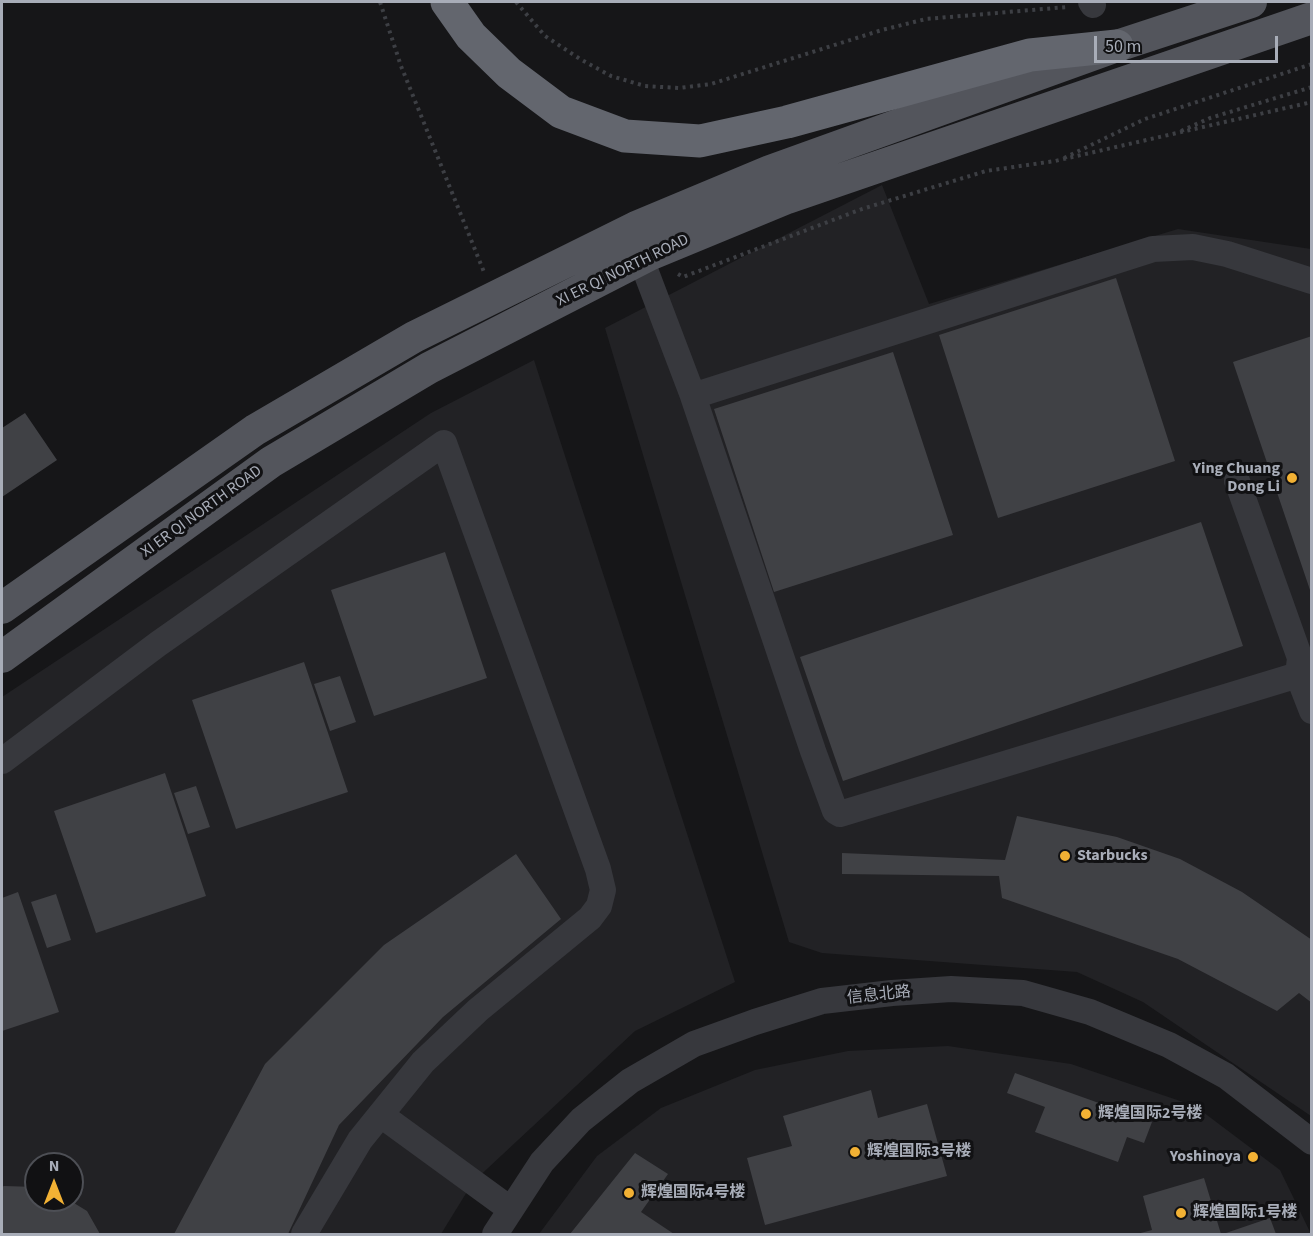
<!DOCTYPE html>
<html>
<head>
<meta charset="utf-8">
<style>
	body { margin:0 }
	#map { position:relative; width:1313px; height:1236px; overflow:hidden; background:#161618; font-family:"Source Sans 3",sans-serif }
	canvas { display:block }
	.frame { position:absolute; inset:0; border:3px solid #a8adb8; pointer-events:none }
	.north { position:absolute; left:24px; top:1152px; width:60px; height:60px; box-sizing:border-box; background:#111113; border:2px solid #4d4f55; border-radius:50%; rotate:0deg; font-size:16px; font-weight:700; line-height:24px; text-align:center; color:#a8adb8 }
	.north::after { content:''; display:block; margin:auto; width:21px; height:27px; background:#f2b134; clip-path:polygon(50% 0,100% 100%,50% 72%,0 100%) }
	.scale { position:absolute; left:1094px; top:36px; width:184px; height:27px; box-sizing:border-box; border:3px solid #a8adb8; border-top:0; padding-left:8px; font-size:18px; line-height:21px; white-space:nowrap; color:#a8adb8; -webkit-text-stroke:4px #111113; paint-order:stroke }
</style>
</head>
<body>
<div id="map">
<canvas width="1313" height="1236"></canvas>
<div class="frame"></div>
<div class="north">N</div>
<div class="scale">50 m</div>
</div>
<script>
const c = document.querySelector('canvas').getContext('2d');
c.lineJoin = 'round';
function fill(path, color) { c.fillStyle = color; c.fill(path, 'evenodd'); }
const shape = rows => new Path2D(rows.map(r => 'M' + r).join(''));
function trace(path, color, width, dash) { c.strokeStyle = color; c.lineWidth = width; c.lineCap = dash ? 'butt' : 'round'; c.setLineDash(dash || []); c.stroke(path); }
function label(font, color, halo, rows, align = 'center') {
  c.font = font + ' "Source Sans 3","Noto Sans SC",sans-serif'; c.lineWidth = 6; c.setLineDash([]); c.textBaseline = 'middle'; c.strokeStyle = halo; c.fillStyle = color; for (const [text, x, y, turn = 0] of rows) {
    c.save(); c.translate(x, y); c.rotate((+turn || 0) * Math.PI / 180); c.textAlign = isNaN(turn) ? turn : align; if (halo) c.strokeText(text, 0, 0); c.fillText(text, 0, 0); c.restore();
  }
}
fill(shape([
	[882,185,929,304,1178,229,1311,249,1311,1116,1143,1002,1077,972,822,953,789,942,605,328],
	[534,360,735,982,635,1031,473,1182,441,1234,2,1234,2,697,431,413],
	[36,1164,72,1164,72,1200,36,1200],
	[948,1046,1071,1064,1195,1106,1280,1170,1311,1234,539,1234,597,1156,661,1108,755,1070,848,1051]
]), '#222225');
fill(shape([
	[1116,278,1175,461,998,518,939,335],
	[1312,336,1312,593,1311,593,1233,362],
	[893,352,953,535,774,592,714,409],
	[25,413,57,460,2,497,2,428],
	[1201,522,1243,646,843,781,800,657],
	[445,552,487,678,374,716,331,590],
	[304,662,348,792,236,829,192,700],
	[340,676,356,722,330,731,314,684],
	[165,773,206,896,96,933,54,811],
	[196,786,210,827,188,834,174,793],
	[1017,816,1117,837,1180,859,1242,892,1312,940,1312,1003,1299,993,1277,1011,1178,959,1002,898,999,876,842,874,842,853,1005,860],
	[516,854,561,919,443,1017,339,1125,288,1234,174,1234,265,1064,384,945],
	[18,892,59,1012,2,1031,2,898],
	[56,894,71,940,47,948,31,902],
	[1015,1073,1152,1122,1144,1143,1127,1137,1118,1162,1035,1132,1045,1107,1007,1093],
	[871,1090,878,1118,927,1104,947,1176,765,1225,747,1158,792,1146,783,1116],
	[635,1153,668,1174,641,1212,674,1234,570,1234],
	[1204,1178,1221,1234,1137,1234,1152,1230,1143,1196],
	[4,1186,36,1187,36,1200,69,1200,87,1211,100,1234,2,1234,2,1187],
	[1270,1218,1276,1234,1223,1234]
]), '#404145');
trace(shape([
	[380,2,401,66,484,272],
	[516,2,545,36,580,59,611,76,645,86,679,88,711,84,882,30,926,19,1067,7],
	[1181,131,1210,118,1312,87],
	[1064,158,1145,119,1312,64],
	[678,274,683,277,862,209,986,171,1055,161,1312,102]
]), '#3d3f44', 4, [3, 4.5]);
trace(shape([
	[1091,2,1093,5],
	[641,259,693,396,813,751,835,811,840,814,1298,675],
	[693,396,1153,249,1193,247,1227,254,1312,281],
	[1237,481,1300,658,1298,675,1312,711],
	[2,761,158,644,444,443,598,869,603,890,599,906,590,918,478,1010,423,1062,360,1140,304,1234],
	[381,1115,510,1209],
	[495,1234,542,1162,581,1120,630,1081,694,1044,755,1022,822,1001,892,993,951,989,1023,993,1090,1012,1169,1045,1226,1076,1312,1142]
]), '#37383d', 26);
trace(shape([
	[2,608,255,430,414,337,636,227,770,171,1117,46,1251,2],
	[2,657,271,462,429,368,649,255,787,198,1312,18]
]), '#53555c', 32);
trace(shape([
	[447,2,471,36,509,73,561,112,625,136,700,141,787,122,1030,55,1117,46]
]), '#63666e', 33);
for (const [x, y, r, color] of [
	[1292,478,6,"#f2b134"],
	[1065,856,6,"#f2b134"],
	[1086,1114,6,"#f2b134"],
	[855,1152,6,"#f2b134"],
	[1253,1157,6,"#f2b134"],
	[629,1193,6,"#f2b134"],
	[1181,1213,6,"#f2b134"]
]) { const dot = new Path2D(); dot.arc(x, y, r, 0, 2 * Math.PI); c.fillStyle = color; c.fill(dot); trace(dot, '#111113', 2); }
label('16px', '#a8adb8', '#111113', [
	["XI ER QI NORTH ROAD",623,271,-26],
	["XI ER QI NORTH ROAD",202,512,-36],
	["信息北路",879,996,-6]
]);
label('bold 16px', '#a8adb8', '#111113', [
	["Ying Chuang",1280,469,"right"],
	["Dong Li",1280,487,"right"],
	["Starbucks",1077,856],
	["辉煌国际2号楼",1098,1114],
	["辉煌国际3号楼",867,1152],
	["Yoshinoya",1241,1157,"right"],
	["辉煌国际4号楼",641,1193],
	["辉煌国际1号楼",1193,1213]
], 'left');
</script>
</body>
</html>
